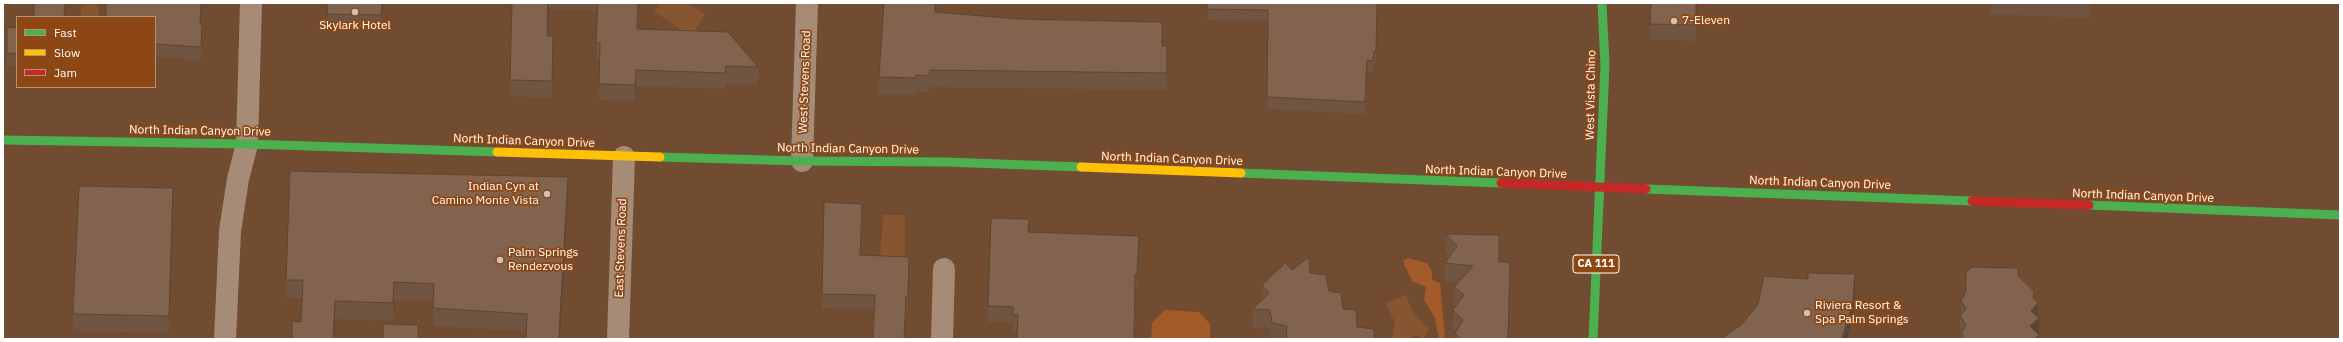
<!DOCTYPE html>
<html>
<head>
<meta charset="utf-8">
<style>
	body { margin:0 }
	#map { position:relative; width:2343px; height:342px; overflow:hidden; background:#724c30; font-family:"IBM Plex Sans",sans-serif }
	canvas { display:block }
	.frame { position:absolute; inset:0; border:4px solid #fff; pointer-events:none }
	.legend { position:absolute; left:16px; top:16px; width:140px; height:72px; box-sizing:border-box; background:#8d4715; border:1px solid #bb9173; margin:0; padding:5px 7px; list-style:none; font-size:12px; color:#fff }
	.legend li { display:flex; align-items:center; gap:8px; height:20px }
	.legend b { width:20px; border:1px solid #bb9173 }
</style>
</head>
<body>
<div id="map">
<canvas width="2343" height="342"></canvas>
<div class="frame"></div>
<ul class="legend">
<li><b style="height:5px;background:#4caf50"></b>Fast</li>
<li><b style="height:5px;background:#ffc107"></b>Slow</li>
<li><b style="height:5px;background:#c62828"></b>Jam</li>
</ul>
</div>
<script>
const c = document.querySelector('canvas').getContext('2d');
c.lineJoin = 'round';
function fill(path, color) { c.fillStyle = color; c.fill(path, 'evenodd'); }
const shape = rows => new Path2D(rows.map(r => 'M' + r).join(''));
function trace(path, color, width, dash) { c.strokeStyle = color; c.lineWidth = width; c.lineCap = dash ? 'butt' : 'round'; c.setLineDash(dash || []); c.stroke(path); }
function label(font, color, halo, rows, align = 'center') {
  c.font = font + ' "IBM Plex Sans",sans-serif'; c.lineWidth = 3.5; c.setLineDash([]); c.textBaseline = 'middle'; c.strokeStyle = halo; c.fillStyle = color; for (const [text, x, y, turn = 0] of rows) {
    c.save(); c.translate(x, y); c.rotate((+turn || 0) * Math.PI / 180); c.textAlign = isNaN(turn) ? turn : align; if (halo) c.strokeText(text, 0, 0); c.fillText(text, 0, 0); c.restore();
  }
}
fill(shape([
	[1408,258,1427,263,1432,272,1432,280,1440,283,1445,339,1439,339,1435,318,1424,300,1426,287,1412,281,1407,270,1403,261],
	[1165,310,1199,312,1210,324,1210,339,1151,339,1152,323]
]), '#a45b29');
fill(shape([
	[86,3,96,4,99,8,98,17,81,17,81,8],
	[660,3,687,3,705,14,691,37,654,11],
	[883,215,905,215,905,260,880,260],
	[1406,295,1413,313,1425,326,1430,327,1423,339,1416,335,1408,339,1392,339,1395,323,1386,303]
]), '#875530');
trace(shape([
	[802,161,807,3],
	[225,339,230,231,238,179,247,144,251,3],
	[618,339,624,157],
	[942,339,944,269]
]), '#a68c77', 22);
trace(shape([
	[3,140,247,144,497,152],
	[660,157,802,161,946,162,1081,167],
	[1241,173,1501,183],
	[1646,189,1972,201],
	[2089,205,2340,215],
	[1593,339,1605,65,1602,3]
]), '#4caf50', 9);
trace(shape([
	[497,152,660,157],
	[1081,167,1241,173]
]), '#ffc107', 9);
trace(shape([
	[1501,183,1646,189],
	[1972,201,2089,205]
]), '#c62828', 9);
fill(shape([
	[106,3,202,3,201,25,202,25,201,60,155,57,155,17],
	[328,3,382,3,381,27,327,26],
	[512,3,638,3,638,29,758,67,758,84,726,83,725,89,636,86,635,101,599,100,600,59,596,59,598,10,549,9,548,36,553,52,552,98,510,96],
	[1208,3,1378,3,1376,62,1374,62,1373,72,1367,72,1365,114,1267,109,1268,21,1207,20],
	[1446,3,1468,3,1468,5],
	[1651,3,1697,3,1696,41,1650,39],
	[1991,3,2090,3,2089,18,1991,14],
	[935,12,1019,19,1162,46,1167,46,1167,90,930,87,929,92,916,92,916,95,879,94,879,77],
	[7,27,17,28,17,66,7,66],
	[568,194,560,339,526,339,526,331,433,326,433,301,394,300,393,321,335,319,301,322,302,298,286,297,286,280],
	[173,205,169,333,73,331,73,314],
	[862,218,861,255,909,271,908,311,906,310,905,339,873,339,874,309,822,308,822,294],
	[1029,232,1139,251,1137,289,1135,289,1017,331,1013,331,1013,322,988,322,988,306],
	[1446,234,1499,262,1510,281,1508,339,1455,339,1455,333,1456,332,1453,329,1453,310,1455,306,1454,306,1454,287,1458,283,1445,282,1445,263,1450,257,1446,252],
	[1292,270,1310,273,1329,291,1357,327,1374,339,1271,339,1270,329,1253,328,1253,309,1262,300,1262,285],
	[2018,276,2034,298,2038,317,2039,318,2039,339,1961,339,1961,336,1960,334,1960,316,1961,315,1961,301]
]), '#705542');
fill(shape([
	[201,3,202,3,200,37,200,24],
	[548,3,549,3,547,52,547,36],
	[1696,3,1697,3,1696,41],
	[553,36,553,52,552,98,552,81],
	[1367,60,1367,72,1365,114,1365,102],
	[636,70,636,86,635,101,635,85],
	[568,177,568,194,560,339,559,339,560,316],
	[173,188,173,205,169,333,169,316],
	[1139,236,1139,251,1137,289,1137,274],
	[909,257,909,271,908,311,908,296],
	[1510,262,1510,281,1508,339],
	[1855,274,1855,292,1853,319,1847,339,1842,339],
	[394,282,394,300,393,321,393,303],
	[335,301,335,319,334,339,333,339],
	[2038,303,2038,318,2039,318,2039,339,2030,339,2031,311]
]), '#5b4536');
const building = shape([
	[34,3,65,3,64,17,34,17,34,3],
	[106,3,201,3,200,24,202,25,201,47,155,44,155,17,106,17,106,3],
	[328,3,382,3,381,15,327,14,328,3],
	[512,3,548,3,547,36,553,36,552,81,510,80,512,3],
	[598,3,638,3,637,29,728,32,758,67,726,66,725,73,636,70,635,85,599,84,600,43,596,43,598,3],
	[884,3,935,3,935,12,1019,19,1162,22,1162,46,1167,46,1167,73,930,70,929,76,916,75,916,78,879,77,884,3],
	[1208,3,1377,3,1376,51,1374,51,1373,61,1367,60,1365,102,1267,97,1268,10,1207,9,1208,3],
	[1651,3,1696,3,1696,25,1650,24,1651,3],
	[7,27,17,28,17,54,7,53,7,27],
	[290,171,568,177,560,316,559,339,526,339,527,314,433,308,434,284,394,282,393,303,335,301,333,339,292,339,292,321,301,322,303,280,286,280,290,171],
	[79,186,173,188,169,316,73,314,79,186],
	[824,202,862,204,860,255,909,257,908,296,906,296,904,339,873,339,875,295,822,294,824,202],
	[991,218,1029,219,1028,232,1139,236,1137,274,1135,274,1134,339,1017,339,1018,315,1013,315,1013,307,988,306,991,218],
	[1446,234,1499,235,1499,262,1510,262,1508,339,1460,339,1455,333,1463,320,1453,310,1464,295,1454,287,1473,266,1445,263,1457,246,1446,234],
	[1309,257,1310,273,1326,275,1329,291,1341,293,1343,309,1356,310,1357,327,1374,329,1374,339,1286,339,1287,326,1272,323,1270,310,1253,309,1269,293,1262,285,1285,263,1292,270,1309,257],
	[1972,267,2018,268,2018,276,2034,291,2033,298,2038,303,2031,311,2039,318,2030,326,2039,335,2034,339,1964,339,1961,333,1966,325,1960,316,1966,309,1961,301,1966,292,1966,272,1972,267],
	[1808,273,1855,274,1853,302,1842,339,1721,339,1741,325,1758,304,1764,276,1808,279,1808,273],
	[383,324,418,325,418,339,383,339,383,324]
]);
fill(building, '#82634d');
trace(building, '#5b4536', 1);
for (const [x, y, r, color] of [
	[355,12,4,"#cec0b7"],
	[1674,21,4,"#cec0b7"],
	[547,194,4,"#cec0b7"],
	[500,260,4,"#cec0b7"],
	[1807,313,4,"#cec0b7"]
]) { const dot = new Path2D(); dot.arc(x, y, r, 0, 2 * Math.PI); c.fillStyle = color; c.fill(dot); trace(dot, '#8d4715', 1.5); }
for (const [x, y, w] of [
	[1596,264,46]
]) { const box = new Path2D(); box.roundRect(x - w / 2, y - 9, w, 18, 3); c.fillStyle = '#8d4715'; c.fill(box); trace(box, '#fff', 1); }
label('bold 11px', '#fff', null, [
	["CA 111",1596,264]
]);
label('12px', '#fff', '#8d4715', [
	["7-Eleven",1682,21],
	["Skylark Hotel",355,26,"center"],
	["Indian Cyn at",539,187,"right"],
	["Camino Monte Vista",539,201,"right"],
	["Palm Springs",508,253],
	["Rendezvous",508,267],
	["Riviera Resort &",1815,306],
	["Spa Palm Springs",1815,320]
], 'left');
label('12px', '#fff', '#8d4715', [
	["West Stevens Road",805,82,-88],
	["West Vista Chino",1591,95,-89],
	["North Indian Canyon Drive",200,131,1],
	["North Indian Canyon Drive",524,141,2],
	["North Indian Canyon Drive",848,149,1],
	["North Indian Canyon Drive",1172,159,2],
	["North Indian Canyon Drive",1496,172,2],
	["North Indian Canyon Drive",1820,183,2],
	["North Indian Canyon Drive",2143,196,2],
	["East Stevens Road",621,248,-88]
]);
</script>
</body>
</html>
